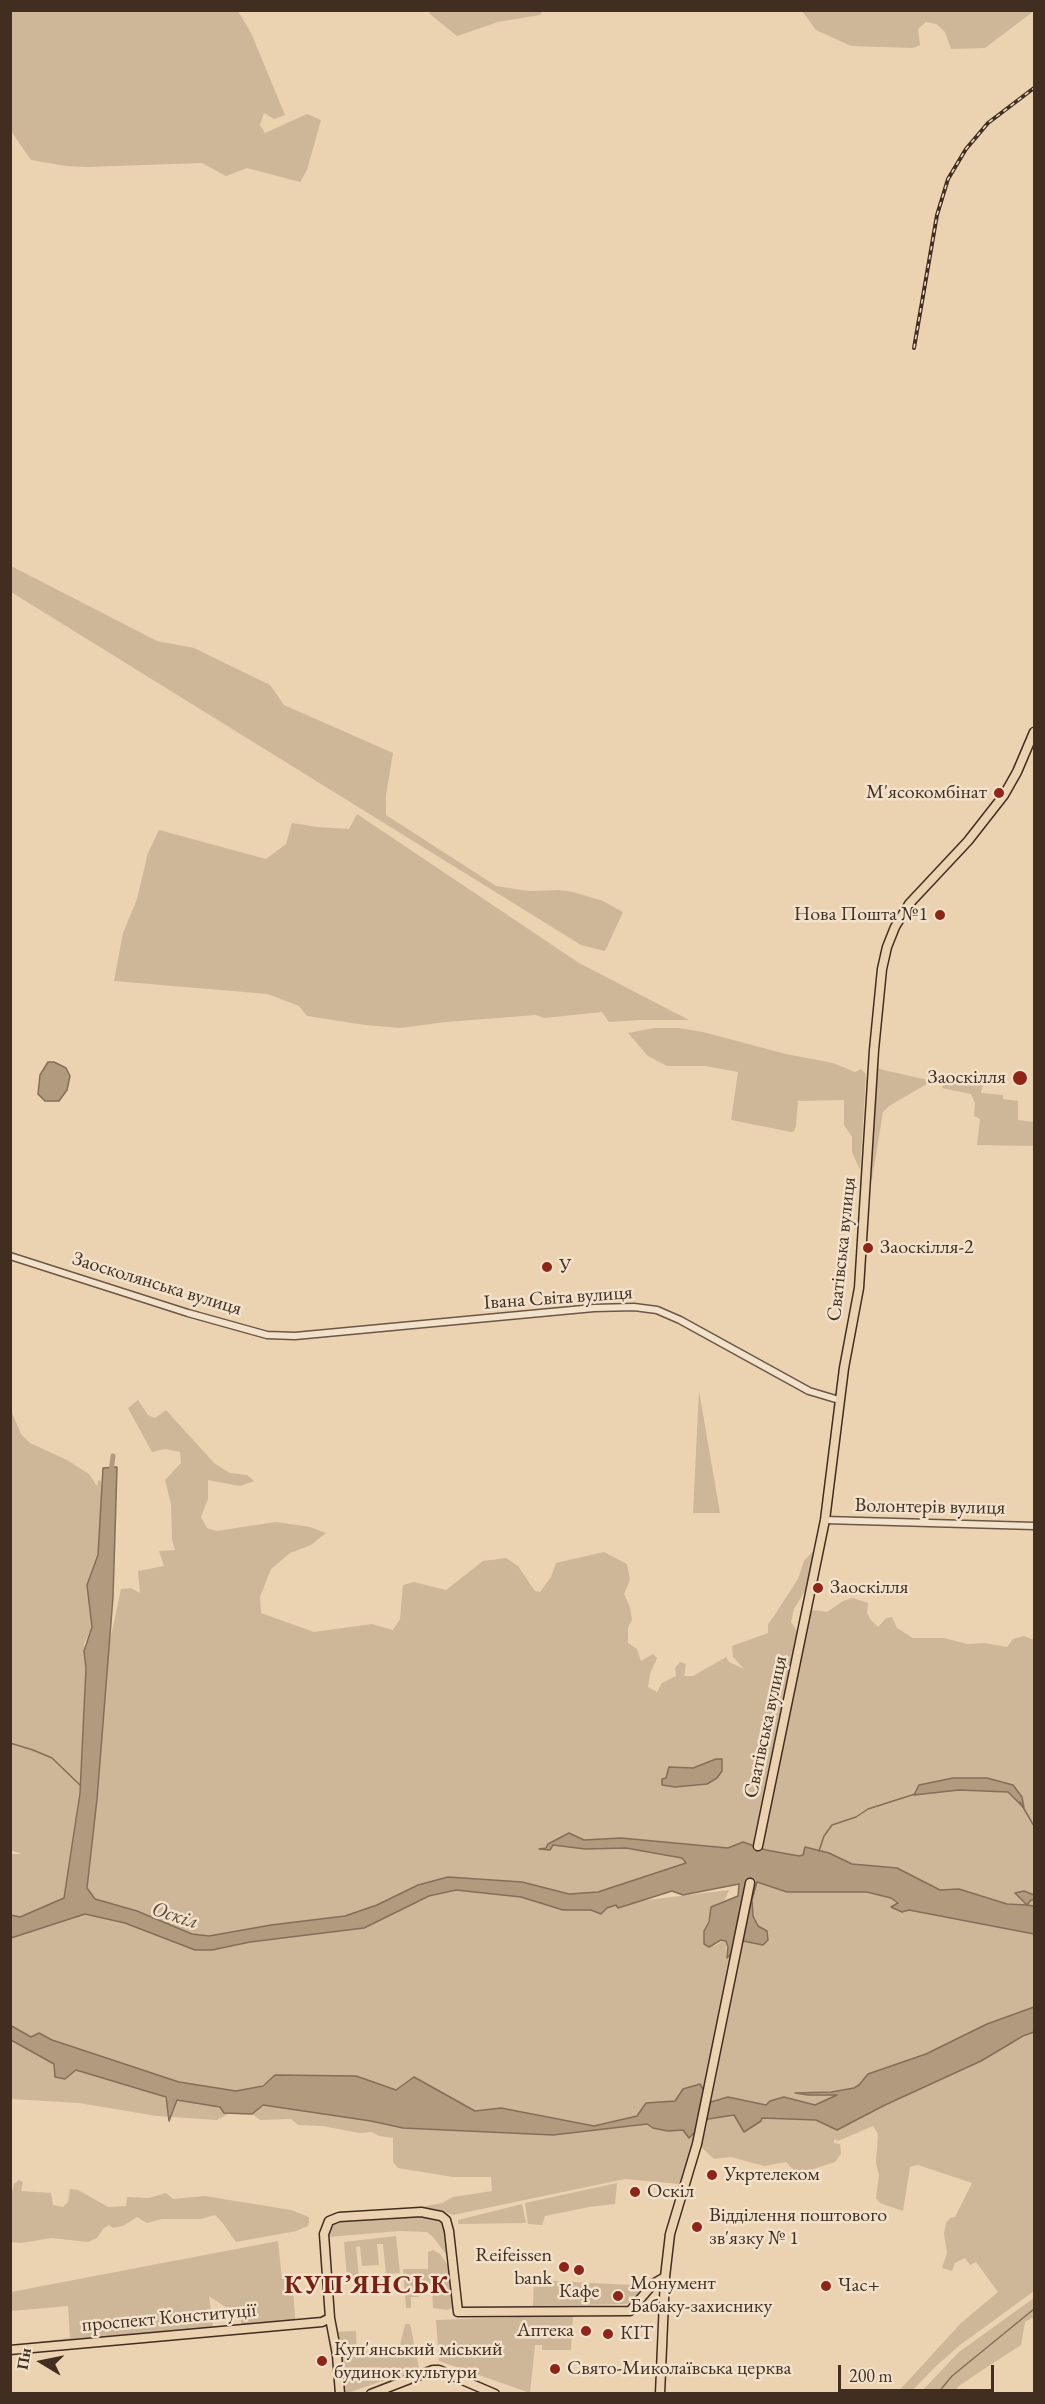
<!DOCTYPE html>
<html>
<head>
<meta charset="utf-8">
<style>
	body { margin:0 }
	#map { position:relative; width:1045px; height:2404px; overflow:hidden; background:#ebd2b0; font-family:"EB Garamond",serif }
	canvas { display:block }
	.frame { position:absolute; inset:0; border:12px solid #422d21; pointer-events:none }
	.north { position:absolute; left:12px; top:2332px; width:60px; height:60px; -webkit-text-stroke:4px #f2e2cc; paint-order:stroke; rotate:280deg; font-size:16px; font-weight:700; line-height:24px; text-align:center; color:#422d21 }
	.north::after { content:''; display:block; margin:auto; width:21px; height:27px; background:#422d21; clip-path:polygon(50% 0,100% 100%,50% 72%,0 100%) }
	.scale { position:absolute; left:838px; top:2365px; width:156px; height:27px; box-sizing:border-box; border:3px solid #422d21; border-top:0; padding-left:8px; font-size:18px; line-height:21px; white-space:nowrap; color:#422d21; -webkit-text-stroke:4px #f2e2cc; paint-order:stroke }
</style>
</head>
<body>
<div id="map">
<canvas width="1045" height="2404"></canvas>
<div class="frame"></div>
<div class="north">Пн</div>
<div class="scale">200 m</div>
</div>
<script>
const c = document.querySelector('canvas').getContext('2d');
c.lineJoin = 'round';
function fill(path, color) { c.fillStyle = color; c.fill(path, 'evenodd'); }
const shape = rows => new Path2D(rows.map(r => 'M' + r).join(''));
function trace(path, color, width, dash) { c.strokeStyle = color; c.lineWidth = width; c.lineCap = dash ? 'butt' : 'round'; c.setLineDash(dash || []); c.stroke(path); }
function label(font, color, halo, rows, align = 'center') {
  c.font = font + ' "EB Garamond",serif'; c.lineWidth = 5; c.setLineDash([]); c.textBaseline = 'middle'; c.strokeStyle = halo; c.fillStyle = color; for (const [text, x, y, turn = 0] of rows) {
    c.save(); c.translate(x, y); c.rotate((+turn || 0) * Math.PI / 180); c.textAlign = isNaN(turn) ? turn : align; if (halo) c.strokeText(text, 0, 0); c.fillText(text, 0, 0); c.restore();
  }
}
fill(shape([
	[10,11,238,11,251,33,285,115,274,119,264,113,260,125,265,133,307,114,321,120,307,170,300,182,247,168,226,176,202,163,86,167,66,166,31,160,11,131],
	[429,11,429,10,543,11,540,15,498,22,457,36,430,14],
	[802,11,1034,11,985,48,951,49,945,32,936,24,926,22,918,29,920,45,913,48,851,46,816,30],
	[11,566,157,641,194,648,270,685,284,705,393,753,386,795,386,815,496,886,529,891,560,890,573,892,603,901,623,912,605,951,581,945,11,592],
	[357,814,579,963,689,1020,640,1020,609,1022,602,1012,544,1018,536,1015,446,1022,400,1028,365,1025,307,1016,299,1006,268,994,114,981,123,933,137,899,148,853,159,830,266,859,286,844,292,823,317,827,349,829],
	[654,1028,678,1028,703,1032,786,1054,833,1063,855,1072,861,1069,866,1074,860,1170,852,1152,852,1137,844,1125,844,1100,798,1101,796,1126,794,1131,791,1132,731,1120,738,1072,705,1066,667,1066,648,1056,628,1033],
	[875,1068,932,1081,889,1106,883,1112,872,1179,869,1182],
	[945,1080,983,1084,981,1093,1003,1095,1003,1099,1018,1101,1018,1120,1034,1122,1034,1146,977,1145,980,1119,974,1116,975,1103,971,1094,942,1088],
	[699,1391,720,1513,693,1513],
	[138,1400,148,1415,155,1418,166,1410,215,1464,230,1473,247,1475,254,1481,240,1486,208,1480,208,1499,201,1517,207,1528,216,1531,276,1522,310,1527,326,1533,311,1545,290,1553,271,1569,260,1597,261,1613,314,1632,372,1624,393,1630,400,1619,403,1585,414,1582,446,1590,483,1561,506,1558,518,1566,535,1591,540,1592,551,1577,556,1563,604,1552,627,1564,630,1580,624,1594,630,1607,632,1620,628,1628,628,1643,637,1649,641,1661,653,1654,657,1658,650,1674,648,1687,657,1692,662,1683,676,1676,675,1668,680,1662,686,1664,684,1676,693,1676,726,1657,729,1662,744,1669,733,1657,732,1646,768,1633,768,1625,798,1579,804,1561,815,1549,806,1589,794,1609,791,1622,797,1631,754,1841,760,1844,807,1617,813,1610,827,1612,843,1601,853,1598,868,1603,867,1613,871,1620,878,1627,886,1618,892,1617,897,1628,913,1638,944,1638,967,1644,985,1643,1007,1647,1013,1639,1024,1636,1034,1640,1034,1906,1007,1904,959,1889,940,1890,897,1868,852,1864,829,1853,805,1847,803,1855,799,1856,766,1850,743,1842,729,1849,621,1838,584,1840,575,1837,562,1839,548,1844,550,1850,553,1845,585,1849,626,1848,682,1858,686,1863,598,1892,569,1894,527,1883,448,1877,418,1885,380,1904,345,1916,273,1925,209,1936,192,1934,150,1917,95,1899,87,1889,99,1769,108,1650,121,1589,131,1588,140,1593,138,1571,164,1566,159,1551,175,1550,172,1539,171,1504,165,1480,181,1463,180,1452,165,1449,152,1452,128,1408],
	[710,1764,683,1786,675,1787,666,1778,674,1767,682,1769],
	[10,1408,21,1434,30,1443,67,1460,89,1474,97,1486,98,1480,101,1481,102,1489,98,1555,87,1585,92,1627,84,1644,86,1668,80,1785,65,1899,20,1918,10,1915,11,1854,22,1854,10,1850],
	[756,1882,787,1892,867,1892,891,1898,898,1903,892,1907,895,1908,971,1920,1034,1934,1034,2007,987,2024,926,2054,868,2074,859,2085,854,2088,805,2094,839,2095,815,2105,784,2097,766,2105,711,2102,733,1994,738,1957,743,1941,763,1945,767,1931,758,1926,753,1916,752,1900],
	[456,1890,521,1897,563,1910,591,1910,601,1914,607,1908,616,1905,618,1908,631,1902,729,1890,725,1900,711,1907,707,1927,714,1946,726,1939,727,1957,732,1952,703,2091,700,2084,683,2089,675,2101,646,2103,637,2116,594,2126,537,2115,473,2110,414,2077,396,2090,356,2076,275,2075,261,2086,236,2091,179,2082,52,2040,39,2033,31,2037,11,2025,11,1938,63,1920,85,1914,125,1923,195,1950,220,1949,250,1942,364,1928,429,1897],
	[1034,2032,1034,2291,960,2345,935,2367,910,2393,897,2393,961,2323,998,2292,976,2262,970,2265,965,2258,955,2263,952,2271,942,2268,947,2253,944,2233,946,2223,950,2218,955,2217,972,2183,918,2165,910,2167,903,2211,880,2203,876,2198,879,2175,876,2163,878,2134,873,2126,838,2141,834,2139,834,2143,840,2144,841,2154,835,2162,798,2174,786,2162,764,2166,731,2157,714,2159,700,2146,704,2123,708,2119,734,2115,744,2132,761,2121,761,2118,816,2120,837,2130,874,2108,882,2107],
	[10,2040,49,2060,69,2074,76,2070,163,2096,171,2109,177,2100,228,2108,263,2104,371,2121,403,2128,553,2135,647,2124,696,2131,683,2179,679,2184,625,2179,453,2215,436,2209,410,2209,442,2203,453,2197,492,2191,491,2177,453,2177,398,2168,393,2162,393,2138,379,2136,372,2132,359,2133,323,2126,298,2125,291,2119,260,2120,252,2114,230,2113,217,2120,157,2116,79,2103,11,2099],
	[19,2180,23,2182,21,2191,51,2193,53,2205,63,2207,68,2202,70,2189,78,2190,108,2207,126,2206,127,2197,149,2198,166,2193,173,2199,205,2196,291,2210,309,2217,309,2222,308,2226,296,2231,236,2242,222,2222,215,2215,201,2219,162,2219,147,2223,137,2217,123,2226,113,2228,109,2225,103,2229,97,2238,88,2242,52,2238,21,2243,11,2242,11,2196,14,2184],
	[617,2183,615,2204,589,2207,545,2216,542,2225,528,2224,525,2203],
	[522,2204,526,2223,458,2224,458,2220],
	[431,2215,444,2221,454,2265,433,2237,427,2232,400,2231,328,2237,333,2224,346,2219],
	[396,2236,400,2273,386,2274,383,2244,377,2244,379,2265,362,2266,360,2246,356,2247,359,2276,347,2277,344,2242],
	[278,2241,282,2279,292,2279,296,2328,242,2332,240,2312,244,2310,230,2310,209,2296,214,2334,11,2354,11,2345,70,2338,68,2306,11,2311,11,2292],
	[433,2250,440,2254,453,2273,453,2308,447,2310,433,2308,432,2285,419,2286,419,2297,411,2297,411,2308,406,2308,403,2269,428,2269,428,2252],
	[534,2280,632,2285,638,2288,640,2292,627,2304,533,2306],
	[1034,2298,1034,2319,1032,2318,1025,2322,1021,2345,984,2369,959,2386,954,2393,920,2393,959,2352],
	[573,2315,571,2350,542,2350,542,2345,535,2345,530,2393,439,2361,436,2320],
	[405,2324,410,2324,419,2368,348,2393,340,2393,333,2332,356,2331,357,2352,388,2351,400,2345]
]), '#ceb698');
const water = shape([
	[48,1062,54,1062,66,1068,70,1076,67,1090,59,1101,45,1101,38,1094,40,1075,48,1062],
	[117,1467,113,1597,97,1799,87,1888,95,1899,137,1911,192,1934,209,1936,271,1925,345,1916,377,1905,418,1885,448,1877,522,1882,569,1894,598,1892,686,1863,682,1858,626,1848,585,1849,553,1845,550,1850,539,1849,546,1848,548,1844,569,1833,584,1840,621,1838,728,1848,743,1842,766,1850,799,1856,803,1855,805,1847,829,1853,852,1864,897,1868,940,1890,959,1889,1007,1904,1027,1905,1015,1893,1024,1891,1034,1895,1034,1900,1031,1900,1027,1905,1034,1906,1034,1934,909,1910,902,1912,891,1907,898,1903,891,1898,867,1892,787,1892,757,1882,752,1900,753,1916,758,1926,767,1931,768,1940,763,1945,743,1941,727,1958,728,1947,726,1941,721,1940,709,1947,704,1944,704,1931,709,1922,711,1907,738,1896,739,1884,683,1895,672,1891,618,1908,616,1905,607,1908,601,1914,591,1910,563,1910,521,1897,456,1890,429,1896,364,1928,250,1942,212,1950,195,1950,125,1923,85,1914,11,1938,11,1915,20,1917,64,1898,80,1793,86,1668,84,1651,92,1627,87,1585,98,1555,103,1468,117,1467],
	[716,1759,722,1759,722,1771,717,1778,707,1784,675,1787,662,1785,662,1779,666,1778,669,1767,693,1768,716,1759],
	[953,1778,987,1778,1013,1785,1022,1797,1024,1808,1008,1792,959,1790,914,1795,919,1785,953,1778],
	[1034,2007,1034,2032,1023,2036,981,2061,885,2105,837,2130,816,2120,762,2118,761,2121,744,2132,734,2115,708,2119,689,2138,683,2130,668,2131,653,2128,647,2124,553,2135,403,2128,371,2121,263,2105,252,2114,224,2113,220,2107,177,2100,169,2121,166,2097,76,2070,65,2079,55,2077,54,2064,11,2040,10,2025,31,2037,39,2033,52,2040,179,2082,236,2091,263,2086,275,2075,356,2076,396,2090,414,2077,475,2111,501,2108,594,2126,637,2116,646,2103,675,2101,683,2089,700,2084,711,2102,728,2097,766,2105,770,2101,784,2097,815,2105,837,2095,808,2095,795,2093,831,2092,854,2088,859,2085,868,2074,926,2054,987,2024,1034,2007]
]);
fill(water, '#b29a7f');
trace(water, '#856e59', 1.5);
trace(shape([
	[10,1743,33,1750,52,1758,80,1785],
	[1020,1802,1034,1826],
	[819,1851,824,1836,832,1825,856,1817,868,1809,915,1794],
	[937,2394,952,2376,1034,2309]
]), '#856e59', 1.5);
trace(shape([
	[111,1472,113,1456]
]), '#b29a7f', 5);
const tertiary = shape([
	[10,1256,188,1313,267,1335,295,1336,594,1308,634,1307,657,1310,680,1320,809,1391,839,1400],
	[825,1520,1034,1526]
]);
const primary = shape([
	[758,1846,825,1520,844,1368,859,1288,874,1050,882,969,887,947,895,927,909,904,968,841,1004,795,1017,772,1034,732],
	[10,2350,322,2322,330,2318],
	[340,2394,337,2355,330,2318,324,2234,329,2221,339,2217,421,2212,441,2216,446,2220,449,2231,458,2312,630,2311,653,2284,665,2277],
	[371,2394,433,2370,439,2370,495,2394],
	[660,2394,665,2277,670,2234,697,2144,750,1883]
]);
trace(tertiary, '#6c5645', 9);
trace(primary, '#422d21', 11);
trace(tertiary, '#f2e2cc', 6);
trace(primary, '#ebd2b0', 8);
const rail = shape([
	[914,348,937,215,948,179,966,149,988,123,1034,88]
]);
trace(rail, '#422d21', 4);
trace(rail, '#f2e2cc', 1.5, [4.5]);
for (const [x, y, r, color] of [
	[999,793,6,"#8f2418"],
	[940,915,6,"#8f2418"],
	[1020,1078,8,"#8f2418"],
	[868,1248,6,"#8f2418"],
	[547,1267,6,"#8f2418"],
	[818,1588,6,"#8f2418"],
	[712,2175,6,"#8f2418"],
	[635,2192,6,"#8f2418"],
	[697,2227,6,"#8f2418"],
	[564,2267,6,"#8f2418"],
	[579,2270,6,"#8f2418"],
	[826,2286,6,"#8f2418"],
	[618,2296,6,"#8f2418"],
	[586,2331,6,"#8f2418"],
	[608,2334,6,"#8f2418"],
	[322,2361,6,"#8f2418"],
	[555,2369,6,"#8f2418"]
]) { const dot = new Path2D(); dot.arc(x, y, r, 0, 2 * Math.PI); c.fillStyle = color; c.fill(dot); trace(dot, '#f2e2cc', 2); }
label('20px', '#422d21', '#f2e2cc', [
	["М'ясокомбінат",987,793,"right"],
	["Нова Пошта №1",928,915,"right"],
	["Заоскiлля",1006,1078,"right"],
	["Заоскілля-2",880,1248],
	["У",559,1267],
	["Заоскілля",830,1588],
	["Укртелеком",724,2175],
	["Оскіл",647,2192],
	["Відділення поштового",709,2216],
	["зв'язку № 1",709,2239],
	["Reifeissen",552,2256,"right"],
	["bank",552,2279,"right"],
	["Монумент",630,2284],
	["Бабаку-захиснику",630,2307],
	["Час+",838,2286],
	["Кафе",579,2292,"center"],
	["Аптека",574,2331,"right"],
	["КІТ",620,2334],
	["Куп'янський міський",334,2350],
	["будинок культури",334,2373],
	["Свято-Миколаївська церква",567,2369]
], 'left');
label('20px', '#422d21', '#f2e2cc', [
	["Сватівська вулиця",842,1249,-84],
	["Заосколянська вулиця",157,1284,17],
	["Івана Світа вулиця",558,1298,-4],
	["Волонтерів вулиця",930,1507,1],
	["Сватівська вулиця",766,1727,-78],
	["проспект Конституції",169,2318,-5]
]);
label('italic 21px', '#5e4838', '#f2e2cc', [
	["Оскіл",175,1916,18]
]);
c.letterSpacing = '1.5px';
label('bold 26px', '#7a1f14', '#f2e2cc', [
	["КУП’ЯНСЬК",367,2286]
]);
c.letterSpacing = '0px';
</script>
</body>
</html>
